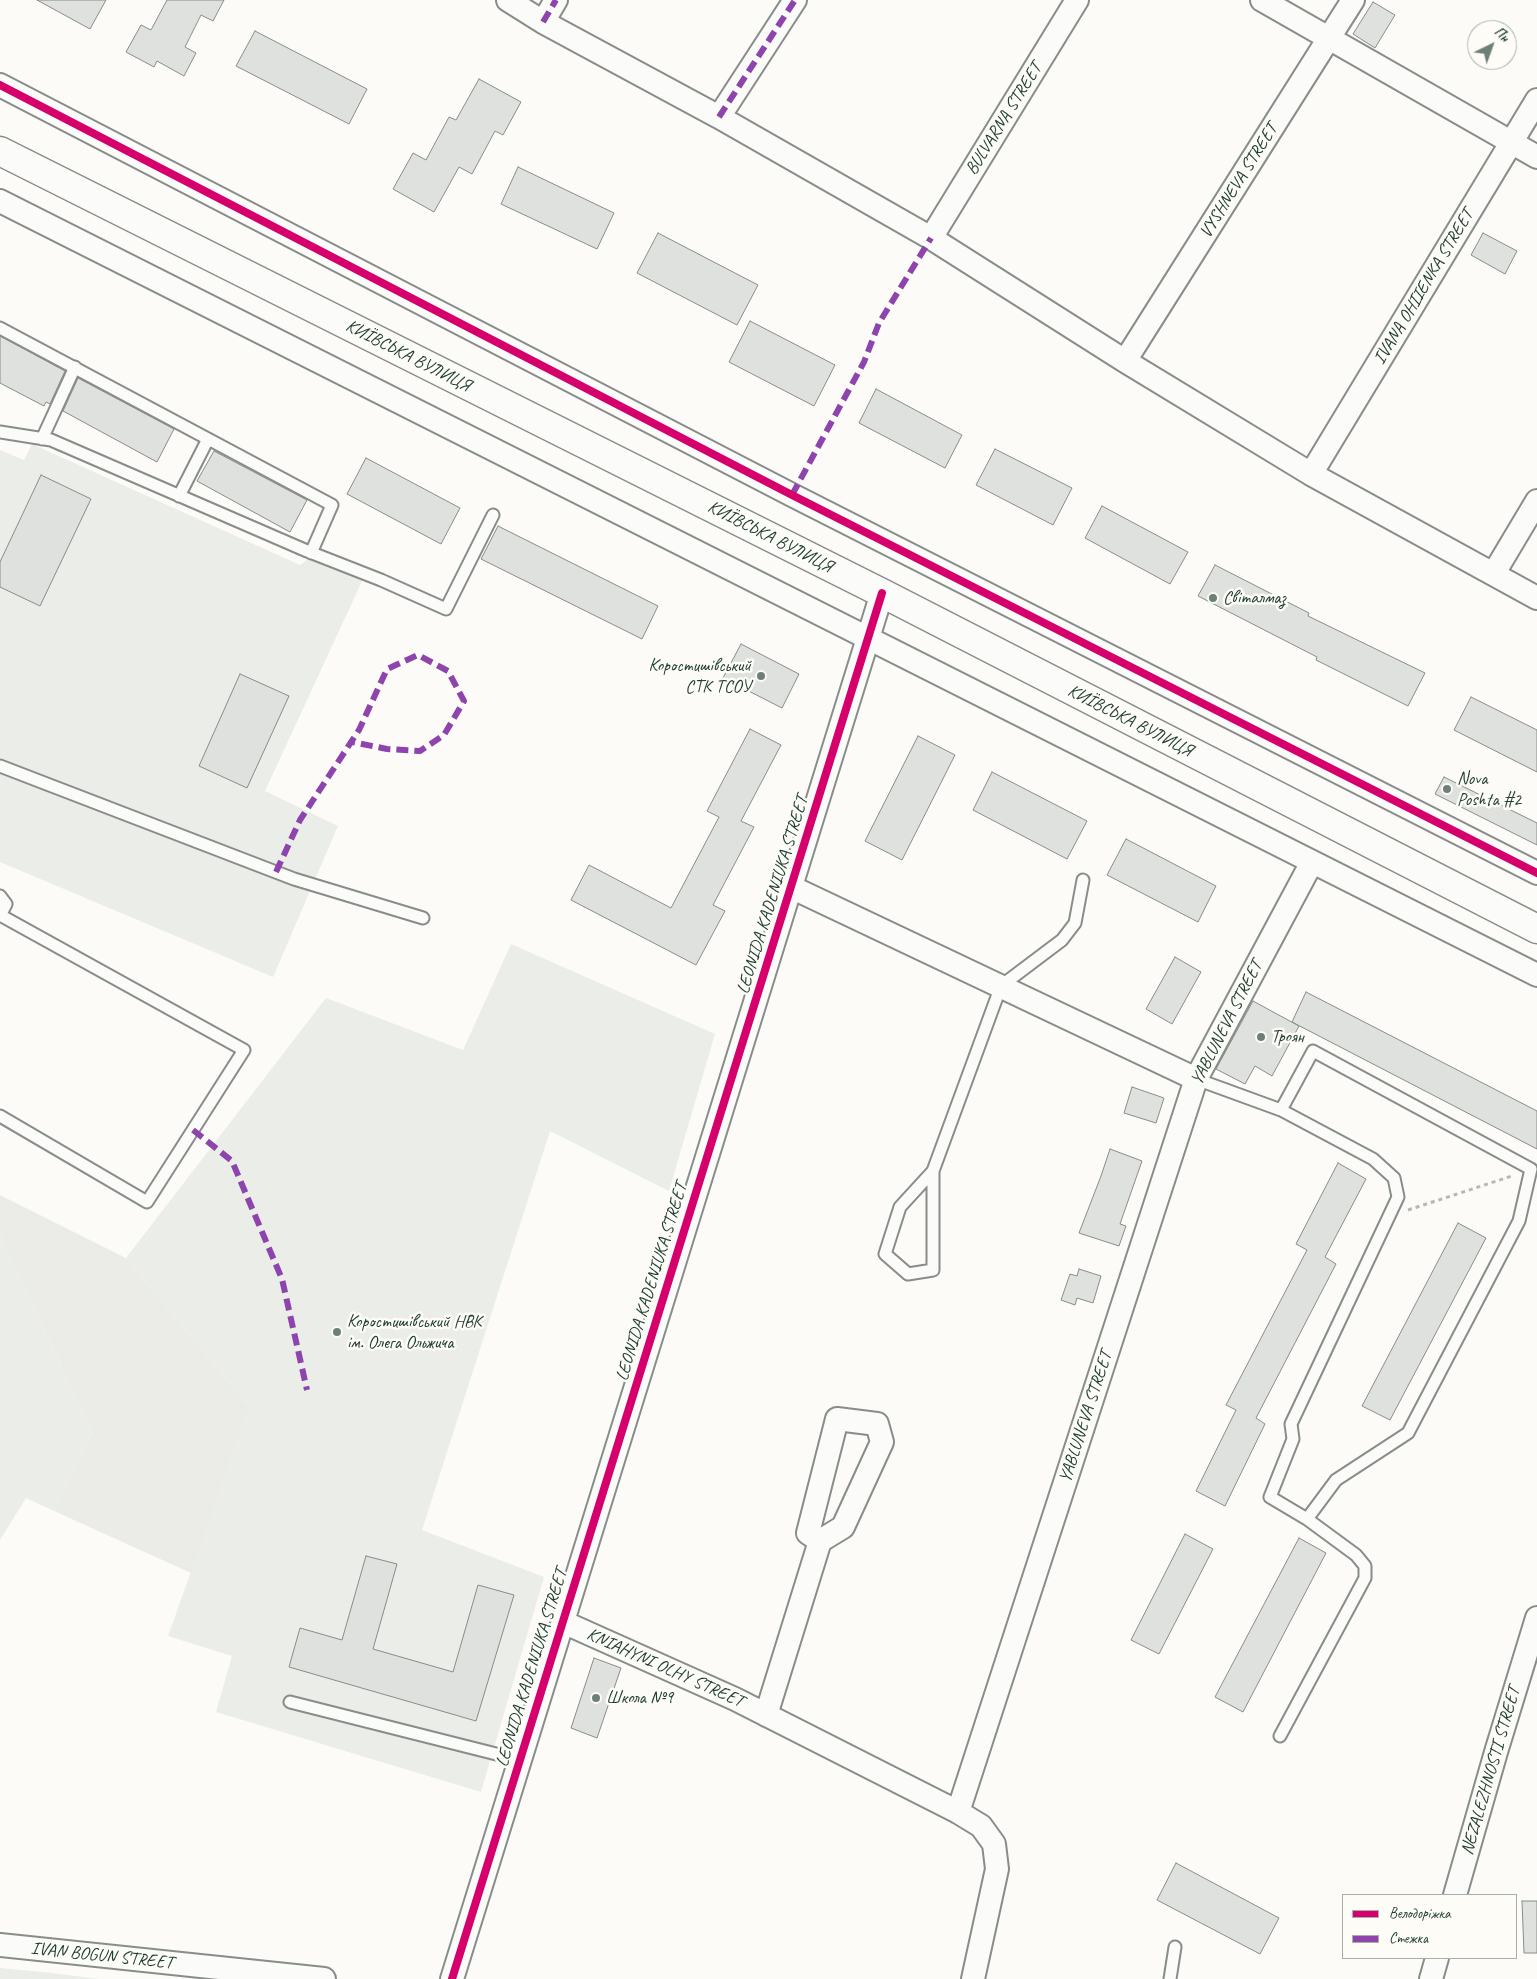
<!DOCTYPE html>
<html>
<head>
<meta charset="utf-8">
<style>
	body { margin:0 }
	#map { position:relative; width:1537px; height:1979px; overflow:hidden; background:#fcfbf8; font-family:Caveat,sans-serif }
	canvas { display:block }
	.legend { position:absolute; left:1342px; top:1894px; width:175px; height:65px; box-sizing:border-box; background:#fdfcf7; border:1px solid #a4b0a9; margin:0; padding:6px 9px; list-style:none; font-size:15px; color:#1f3d34 }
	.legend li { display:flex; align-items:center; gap:10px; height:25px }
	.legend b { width:25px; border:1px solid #a4b0a9 }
	.north { position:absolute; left:1467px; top:20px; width:50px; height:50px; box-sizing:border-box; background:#fdfcf7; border:1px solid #a4b0a9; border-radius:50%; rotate:42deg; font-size:14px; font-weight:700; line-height:20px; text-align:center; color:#1f3d34 }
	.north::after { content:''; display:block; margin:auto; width:18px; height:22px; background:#6c8079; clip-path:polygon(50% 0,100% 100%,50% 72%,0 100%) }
</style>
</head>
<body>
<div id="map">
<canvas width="1537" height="1979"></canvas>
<ul class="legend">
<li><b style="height:6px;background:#d6006c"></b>Велодоріжка</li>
<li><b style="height:6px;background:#8e44ad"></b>Стежка</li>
</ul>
<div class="north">Пн</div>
</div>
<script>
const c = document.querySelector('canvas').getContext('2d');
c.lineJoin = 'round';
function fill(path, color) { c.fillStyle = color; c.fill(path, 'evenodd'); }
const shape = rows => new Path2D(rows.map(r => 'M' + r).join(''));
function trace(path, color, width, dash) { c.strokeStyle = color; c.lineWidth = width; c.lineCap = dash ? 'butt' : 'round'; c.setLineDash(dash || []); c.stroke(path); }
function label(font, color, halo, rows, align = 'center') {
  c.font = font + ' Caveat,sans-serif'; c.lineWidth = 5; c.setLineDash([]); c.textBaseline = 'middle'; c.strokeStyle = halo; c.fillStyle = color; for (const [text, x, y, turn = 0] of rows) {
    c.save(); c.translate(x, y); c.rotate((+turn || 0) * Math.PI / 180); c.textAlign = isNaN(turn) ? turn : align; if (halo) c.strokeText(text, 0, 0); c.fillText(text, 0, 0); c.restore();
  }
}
fill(shape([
	[32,444,300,565,317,553,363,579,265,791,338,826,273,977,0,862,0,450,24,460],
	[511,944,715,1034,669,1191,550,1131,422,1530,544,1577,481,1792,216,1712,232,1656,168,1636,250,1407,126,1258,326,998,463,1050],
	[0,1236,92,1432,54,1511,26,1498,0,1540],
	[0,1968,52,1973,99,1979,0,1979]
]), '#ebede8');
fill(shape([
	[0,1195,126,1258,250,1407,191,1573,54,1511,92,1432,0,1236]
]), '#ebece8');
const building = shape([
	[37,0,106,0,90,29,37,0],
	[167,0,224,0,213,21,201,15,185,47,196,53,184,76,157,61,154,67,126,52,141,25,151,30,167,0],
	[1373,2,1395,15,1375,48,1353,34,1373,2],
	[255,31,367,89,349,124,236,66,255,31],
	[479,79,521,102,503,135,495,131,472,174,459,167,434,212,393,189,413,153,426,160,449,117,456,120,479,79],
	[518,167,614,213,597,249,501,204,518,167],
	[658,233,758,285,737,325,637,273,658,233],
	[1483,233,1517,251,1505,274,1471,255,1483,233],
	[750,321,835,365,814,406,729,362,750,321],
	[0,336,65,371,50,404,46,402,44,406,0,383,0,336],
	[78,378,174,429,157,462,63,411,78,378],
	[876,389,962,435,945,468,859,423,876,389],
	[995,449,1072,488,1053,525,976,485,995,449],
	[214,451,307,500,290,532,197,481,214,451],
	[366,458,460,508,441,544,347,494,366,458],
	[41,475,91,499,40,606,0,587,0,562,41,475],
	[1102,506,1188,552,1170,584,1085,538,1102,506],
	[498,526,658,606,642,639,481,559,498,526],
	[1215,565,1309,613,1308,616,1425,673,1408,706,1316,660,1317,657,1198,596,1215,565],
	[741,644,799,674,782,708,723,678,741,644],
	[240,674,289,696,247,788,199,766,240,674],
	[1471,697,1537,730,1537,772,1454,730,1471,697],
	[750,729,781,745,741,821,754,827,713,905,725,911,696,965,571,900,589,865,671,908,719,817,707,811,750,729],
	[918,736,955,755,902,860,865,841,918,736],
	[992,772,1087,821,1067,859,973,810,992,772],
	[1444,777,1537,823,1537,845,1435,794,1444,777],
	[1126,839,1216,886,1198,922,1107,875,1126,839],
	[1175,957,1201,972,1172,1024,1146,1009,1175,957],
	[1306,992,1537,1111,1537,1149,1292,1022,1306,992],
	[1253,1001,1299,1026,1272,1076,1255,1066,1245,1084,1216,1069,1253,1001],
	[1132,1087,1164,1098,1156,1123,1124,1113,1132,1087],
	[1110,1149,1142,1161,1120,1224,1126,1226,1119,1246,1079,1233,1101,1176,1110,1149],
	[1338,1163,1366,1179,1325,1257,1336,1264,1256,1418,1265,1424,1225,1506,1196,1491,1236,1410,1226,1405,1307,1250,1296,1244,1338,1163],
	[1458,1223,1486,1238,1390,1420,1362,1406,1458,1223],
	[1079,1269,1101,1276,1093,1303,1077,1298,1075,1305,1061,1300,1070,1274,1077,1276,1079,1269],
	[1185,1534,1213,1549,1159,1654,1131,1640,1185,1534],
	[1299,1538,1326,1553,1243,1712,1215,1697,1299,1538],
	[366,1556,397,1564,373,1649,453,1672,478,1585,514,1595,476,1721,289,1667,300,1628,342,1640,366,1556],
	[594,1658,621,1668,597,1738,571,1728,594,1658],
	[1176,1863,1279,1918,1260,1954,1157,1900,1176,1863],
	[1522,1901,1537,1901,1537,1953,1524,1953,1522,1901]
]);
fill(building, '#dfe1de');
trace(building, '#888d8a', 1);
const service = shape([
	[0,328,332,505,311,553],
	[0,432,51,440,307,551,381,580,446,609,493,515],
	[42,439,75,367],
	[179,496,208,439],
	[0,766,294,879,423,918],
	[0,896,6,904,0,916],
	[1196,1079,1281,1110,1313,1051,1531,1169,1519,1221,1408,1433,1336,1480,1307,1519,1270,1497,1293,1439,1291,1424,1398,1197,1394,1178,1373,1159,1281,1110],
	[0,1116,147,1202,244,1050,0,915],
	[933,1171,900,1207,885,1254,908,1274,933,1270,933,1171,1001,986,1062,940,1075,923,1083,880],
	[290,1702,520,1760],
	[1280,1736,1365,1578,1365,1566,1356,1555,1307,1519],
	[1170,1979,1175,1947]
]);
const minor = shape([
	[508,0,543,22,719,117,931,238,1125,361,1311,474,1537,598],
	[1262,0,1537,157],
	[543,22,556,0],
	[0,85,792,495,1537,873],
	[719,117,795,0],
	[0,201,1537,975],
	[931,238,1077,0],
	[1125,361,1353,0],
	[1311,474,1537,100],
	[1494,573,1537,501],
	[791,887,1196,1079],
	[563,1622,735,1699,958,1812,981,1826,994,1844,997,1869,973,1979],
	[766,1715,820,1541,843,1527,882,1442,877,1424,837,1419,808,1533,820,1541],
	[958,1812,1196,1079,1312,862],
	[1455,1895,1496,1752,1537,1618],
	[0,1945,324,1979],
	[452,1979,882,593],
	[1431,1979,1437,1958]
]);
const secondary = shape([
	[0,151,882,593,1537,929]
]);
trace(service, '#888d8a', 15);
trace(minor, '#888d8a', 26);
trace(secondary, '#888d8a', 31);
trace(shape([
	[1408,1210,1512,1176]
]), '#b5b8b6', 3, [4, 4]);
trace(service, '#fbfbf9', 11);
trace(minor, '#fbfbf9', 22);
trace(secondary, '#fbfbf9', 28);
trace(shape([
	[543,22,556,0],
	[719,117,795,0],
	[792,495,864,362,879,323,931,238],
	[276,872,300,820,359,730,387,669,418,655,448,671,464,701,444,735,420,751,387,749,352,742],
	[193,1130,232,1161,282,1279,307,1390]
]), '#8e44ad', 6, [12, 6]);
trace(shape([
	[0,85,792,495,1537,873],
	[452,1979,882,593]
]), '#d6006c', 8);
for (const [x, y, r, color] of [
	[1213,598,5,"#6c8079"],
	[761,676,5,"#6c8079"],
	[1447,789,5,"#6c8079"],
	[1261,1037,5,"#6c8079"],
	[337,1332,5,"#6c8079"],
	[596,1698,5,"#6c8079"]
]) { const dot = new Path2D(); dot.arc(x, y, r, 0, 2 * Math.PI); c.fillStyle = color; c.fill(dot); trace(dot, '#fdfcf7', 2); }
label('18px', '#1f3d34', '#fdfcf7', [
	["BULVARNA STREET",1004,119,-58],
	["VYSHNEVA STREET",1239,181,-58],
	["IVANA OHIIENKA STREET",1424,287,-59],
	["КИЇВСЬКА ВУЛИЦЯ",408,356,27],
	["КИЇВСЬКА ВУЛИЦЯ",770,537,27],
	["КИЇВСЬКА ВУЛИЦЯ",1130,721,27],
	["LEONIDA KADENIUKA STREET",773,895,-73],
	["YABLUNEVA STREET",1227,1023,-63],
	["LEONIDA KADENIUKA STREET",652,1282,-73],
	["YABLUNEVA STREET",1086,1417,-72],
	["LEONIDA KADENIUKA STREET",532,1668,-73],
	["KNIAHYNI OLHY STREET",665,1668,24],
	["NEZALEZHNOSTI STREET",1491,1771,-74],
	["IVAN BOGUN STREET",102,1956,6]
]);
label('18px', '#1f3d34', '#fdfcf7', [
	["Світалмаз",1223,598],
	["Коростишівський",751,666,"right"],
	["СТК ТСОУ",751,687,"right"],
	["Nova",1457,779],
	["Poshta #2",1457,800],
	["Троян",1271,1037],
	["Коростишівський НВК",347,1322],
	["ім. Олега Ольжича",347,1343],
	["Школа №9",606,1698]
], 'left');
</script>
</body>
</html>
